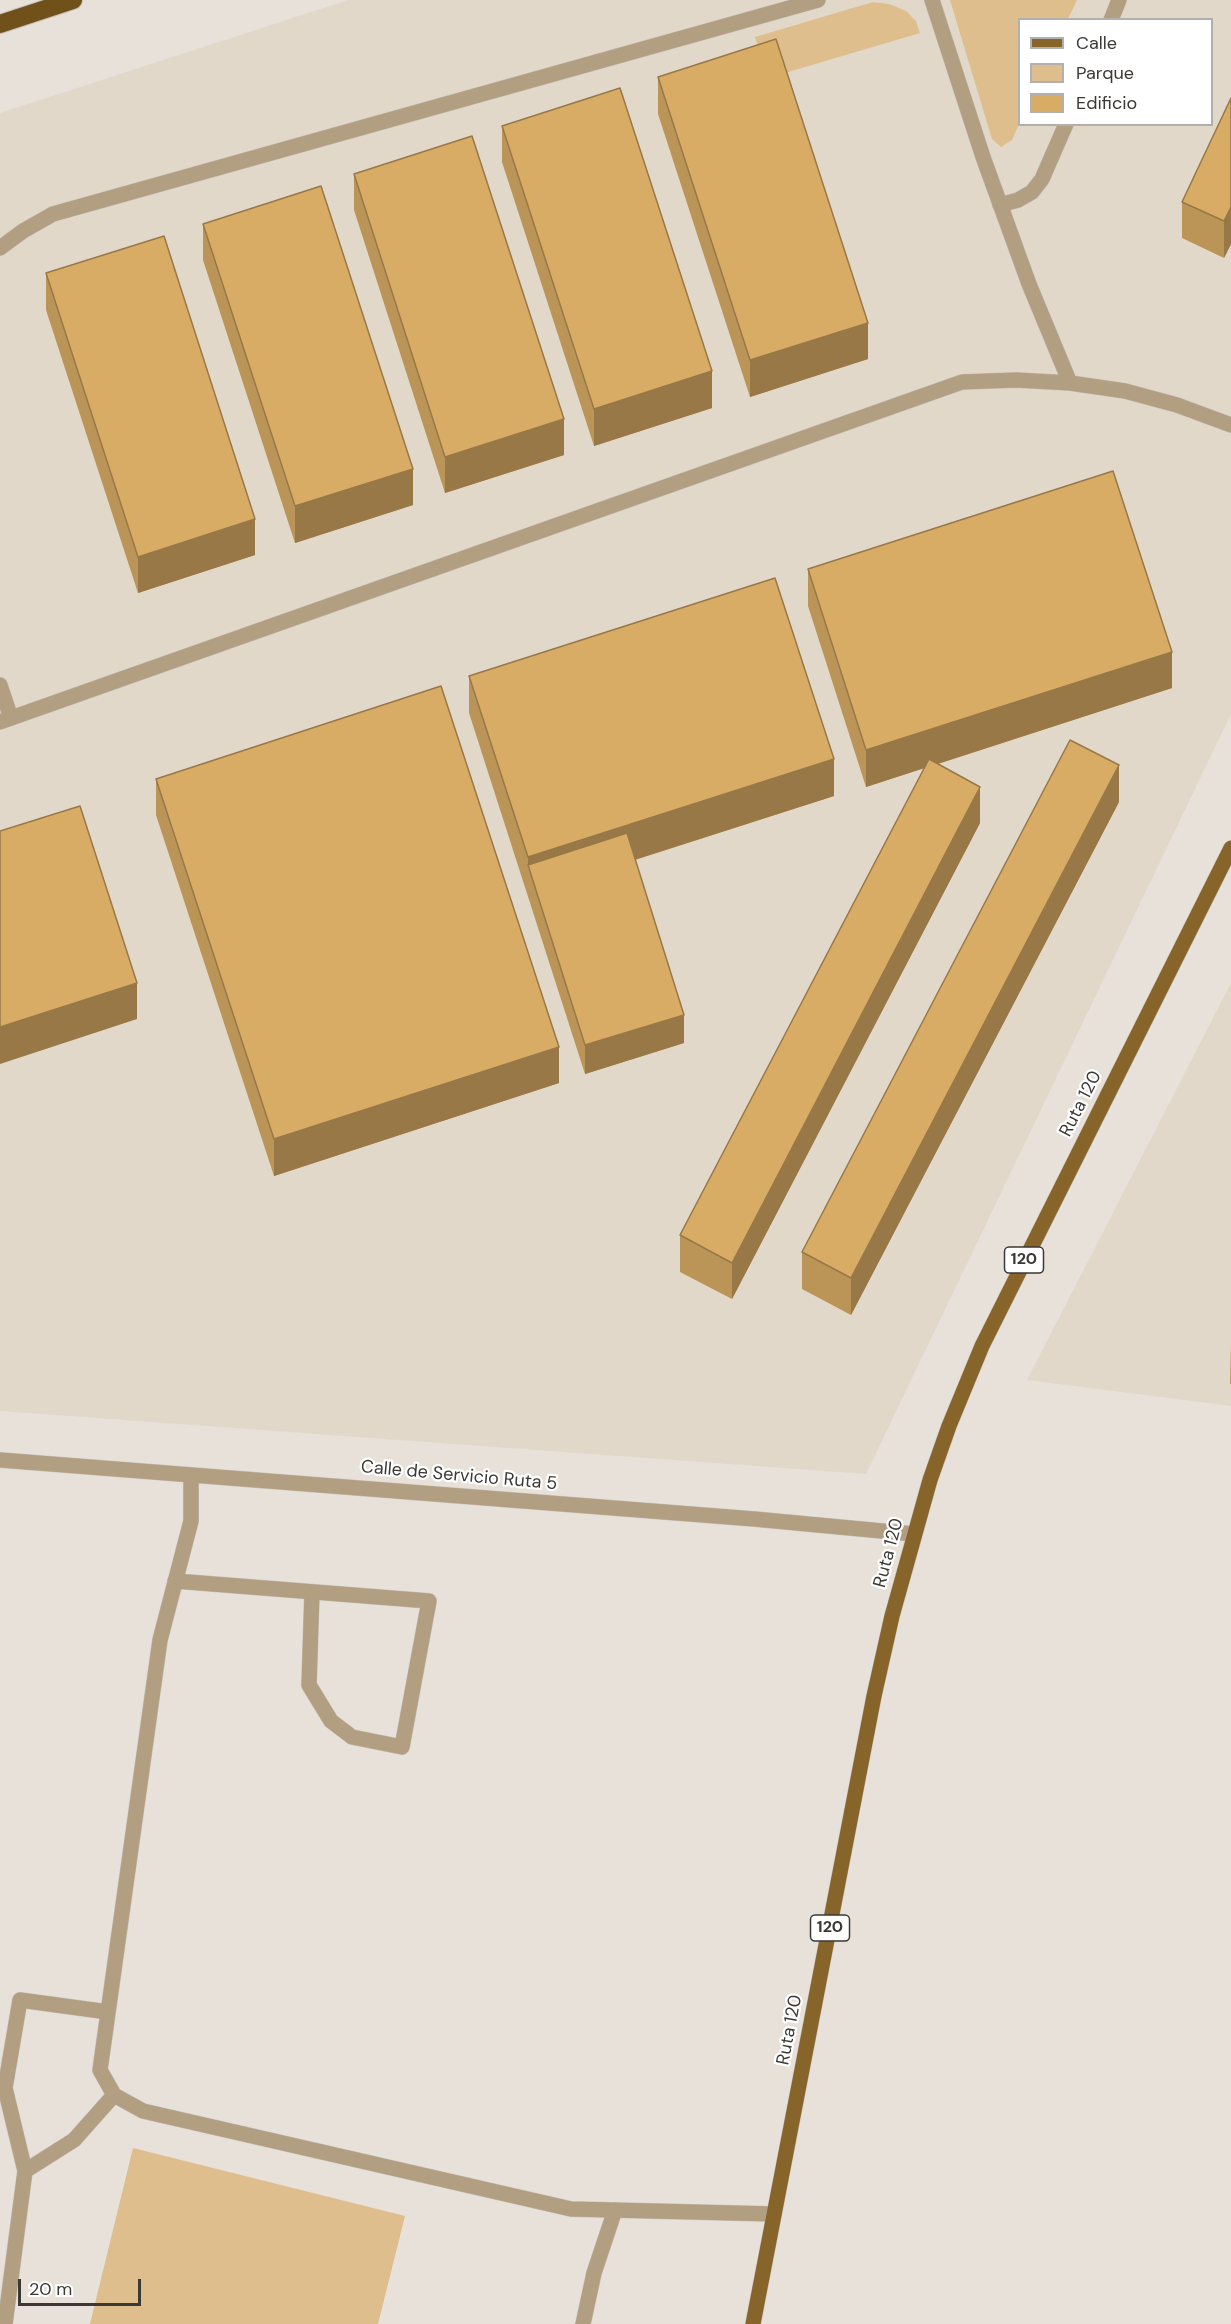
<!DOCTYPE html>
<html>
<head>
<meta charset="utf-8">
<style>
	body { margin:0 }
	#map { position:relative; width:1231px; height:2324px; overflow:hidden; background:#e7e1d9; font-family:"DM Sans",sans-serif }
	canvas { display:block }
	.legend { position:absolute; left:1018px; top:18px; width:195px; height:108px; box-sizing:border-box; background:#fff; border:2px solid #b1b0ae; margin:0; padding:8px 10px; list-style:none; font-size:18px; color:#3b3935 }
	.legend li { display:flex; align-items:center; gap:12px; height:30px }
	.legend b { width:30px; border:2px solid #b1b0ae }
	.scale { position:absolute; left:18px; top:2279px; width:123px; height:27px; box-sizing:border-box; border:3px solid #3b3935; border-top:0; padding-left:8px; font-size:18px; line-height:21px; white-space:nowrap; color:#3b3935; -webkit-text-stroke:4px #fff; paint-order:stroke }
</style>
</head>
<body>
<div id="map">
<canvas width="1231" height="2324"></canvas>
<ul class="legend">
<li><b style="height:8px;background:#87642a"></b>Calle</li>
<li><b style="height:16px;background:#debe8c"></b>Parque</li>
<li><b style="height:16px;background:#d9ac66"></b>Edificio</li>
</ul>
<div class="scale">20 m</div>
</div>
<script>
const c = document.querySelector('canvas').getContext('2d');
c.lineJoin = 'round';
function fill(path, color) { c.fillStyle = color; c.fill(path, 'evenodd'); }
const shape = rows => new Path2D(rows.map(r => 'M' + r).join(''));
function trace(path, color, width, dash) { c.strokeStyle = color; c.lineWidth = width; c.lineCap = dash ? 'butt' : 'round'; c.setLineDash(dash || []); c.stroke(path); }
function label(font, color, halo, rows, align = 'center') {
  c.font = font + ' "DM Sans",sans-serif'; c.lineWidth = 4.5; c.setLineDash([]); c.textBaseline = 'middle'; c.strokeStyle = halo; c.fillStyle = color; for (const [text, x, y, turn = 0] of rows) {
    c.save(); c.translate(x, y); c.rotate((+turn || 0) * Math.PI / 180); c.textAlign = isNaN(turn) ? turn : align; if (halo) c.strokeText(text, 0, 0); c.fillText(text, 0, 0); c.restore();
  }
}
fill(shape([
	[348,0,1231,0,1231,714,866,1474,0,1411,0,113],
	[1020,20,1212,20,1212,124,1020,124],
	[1231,983,1231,1406,1027,1380]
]), '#e2d8c9');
fill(shape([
	[950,0,1077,0,1068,19,1020,20,1019,124,1012,140,1001,147,992,139],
	[873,2,889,4,906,11,916,21,920,33,768,78,755,37],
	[133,2148,405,2216,378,2324,90,2324]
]), '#debe8c');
const minor = shape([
	[932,0,983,157,1029,284,1070,383],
	[1111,20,1119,0],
	[1000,205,1018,200,1032,192,1042,179,1066,124],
	[0,248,23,231,53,214,818,0],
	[0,685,11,718],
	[0,722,962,382,1016,380,1070,383,1125,391,1177,405,1231,425],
	[0,1460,754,1519,914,1534],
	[191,1475,191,1521,160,1640,100,2070,114,2095,143,2111,571,2209,774,2214],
	[175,1581,429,1601,402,1747,352,1737,331,1721,309,1685,312,1592],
	[25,2171,5,2088,20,2000,108,2012],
	[5,2324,25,2171,74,2140,114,2095],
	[583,2324,594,2273,615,2210]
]);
const major = shape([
	[753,2324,874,1696,892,1616,930,1480,949,1426,982,1346,1231,848]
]);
const highway = shape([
	[0,24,73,0]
]);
trace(minor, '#c5bfb8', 16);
trace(major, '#c5bfb8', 16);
trace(highway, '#c5bfb8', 20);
trace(minor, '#b29e81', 15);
trace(major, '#87642a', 15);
trace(highway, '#71511a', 18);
fill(shape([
	[658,77,868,359,750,397,658,114],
	[1231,98,1231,244,1224,258,1182,238,1182,202],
	[502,126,712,408,594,446,502,162],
	[354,174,564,455,445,493,354,210],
	[203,224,413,505,295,543,203,260],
	[46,273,255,555,138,593,46,310],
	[808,569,1172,688,938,764,980,823,732,1299,680,1272,680,1235,924,768,866,787,808,606],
	[469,676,834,796,635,860,684,1043,585,1074,469,713],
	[156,779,559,1083,274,1176,156,815],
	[1119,802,851,1315,802,1289,802,1252],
	[1231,1342,1231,1384,1230,1384]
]), '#bb9458');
fill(shape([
	[1231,207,1231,244,1224,258,1224,221],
	[868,323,868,359,750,397,750,360],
	[712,371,712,408,594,446,594,409],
	[564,419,564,455,445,493,445,457],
	[413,469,413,505,295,543,295,506],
	[255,519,255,555,138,593,138,557],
	[1172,652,1172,688,866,787,866,750],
	[834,759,834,796,537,891,528,865,528,857],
	[1119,765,1119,802,851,1315,851,1278],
	[980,787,980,823,732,1299,732,1263],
	[137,983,137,1019,0,1064,0,1027],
	[684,1015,684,1043,585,1074,585,1045],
	[559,1047,559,1083,274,1176,274,1139]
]), '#987847');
const building = shape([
	[776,39,868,323,750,360,658,77,776,39],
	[620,88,712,371,594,409,502,126,620,88],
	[1231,98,1231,207,1224,221,1182,202,1231,98],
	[472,136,564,419,445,457,354,174,472,136],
	[321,186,413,469,295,506,203,224,321,186],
	[164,236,255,519,138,557,46,273,164,236],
	[1113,471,1172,652,866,750,808,569,1113,471],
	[775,578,834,759,528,857,469,676,775,578],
	[441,686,559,1047,274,1139,156,779,441,686],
	[1070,740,1119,765,851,1278,802,1252,1070,740],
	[929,759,980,787,732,1263,680,1235,929,759],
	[80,806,137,983,0,1027,0,831,80,806],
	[627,833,684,1015,585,1045,528,865,627,833]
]);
fill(building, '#d9ac66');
trace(building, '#987847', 1.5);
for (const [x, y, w] of [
	[1024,1260,39],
	[830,1928,39]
]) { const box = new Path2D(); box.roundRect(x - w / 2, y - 13, w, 26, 4.5); c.fillStyle = '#fff'; c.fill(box); trace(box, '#3b3935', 1.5); }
label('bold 16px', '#3b3935', null, [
	["120",1024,1260],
	["120",830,1928]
]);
label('18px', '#3b3935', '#fff', [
	["Ruta 120",1081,1104,-63],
	["Calle de Servicio Ruta 5",459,1476,5],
	["Ruta 120",889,1553,-75],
	["Ruta 120",790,2030,-79]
]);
</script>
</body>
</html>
